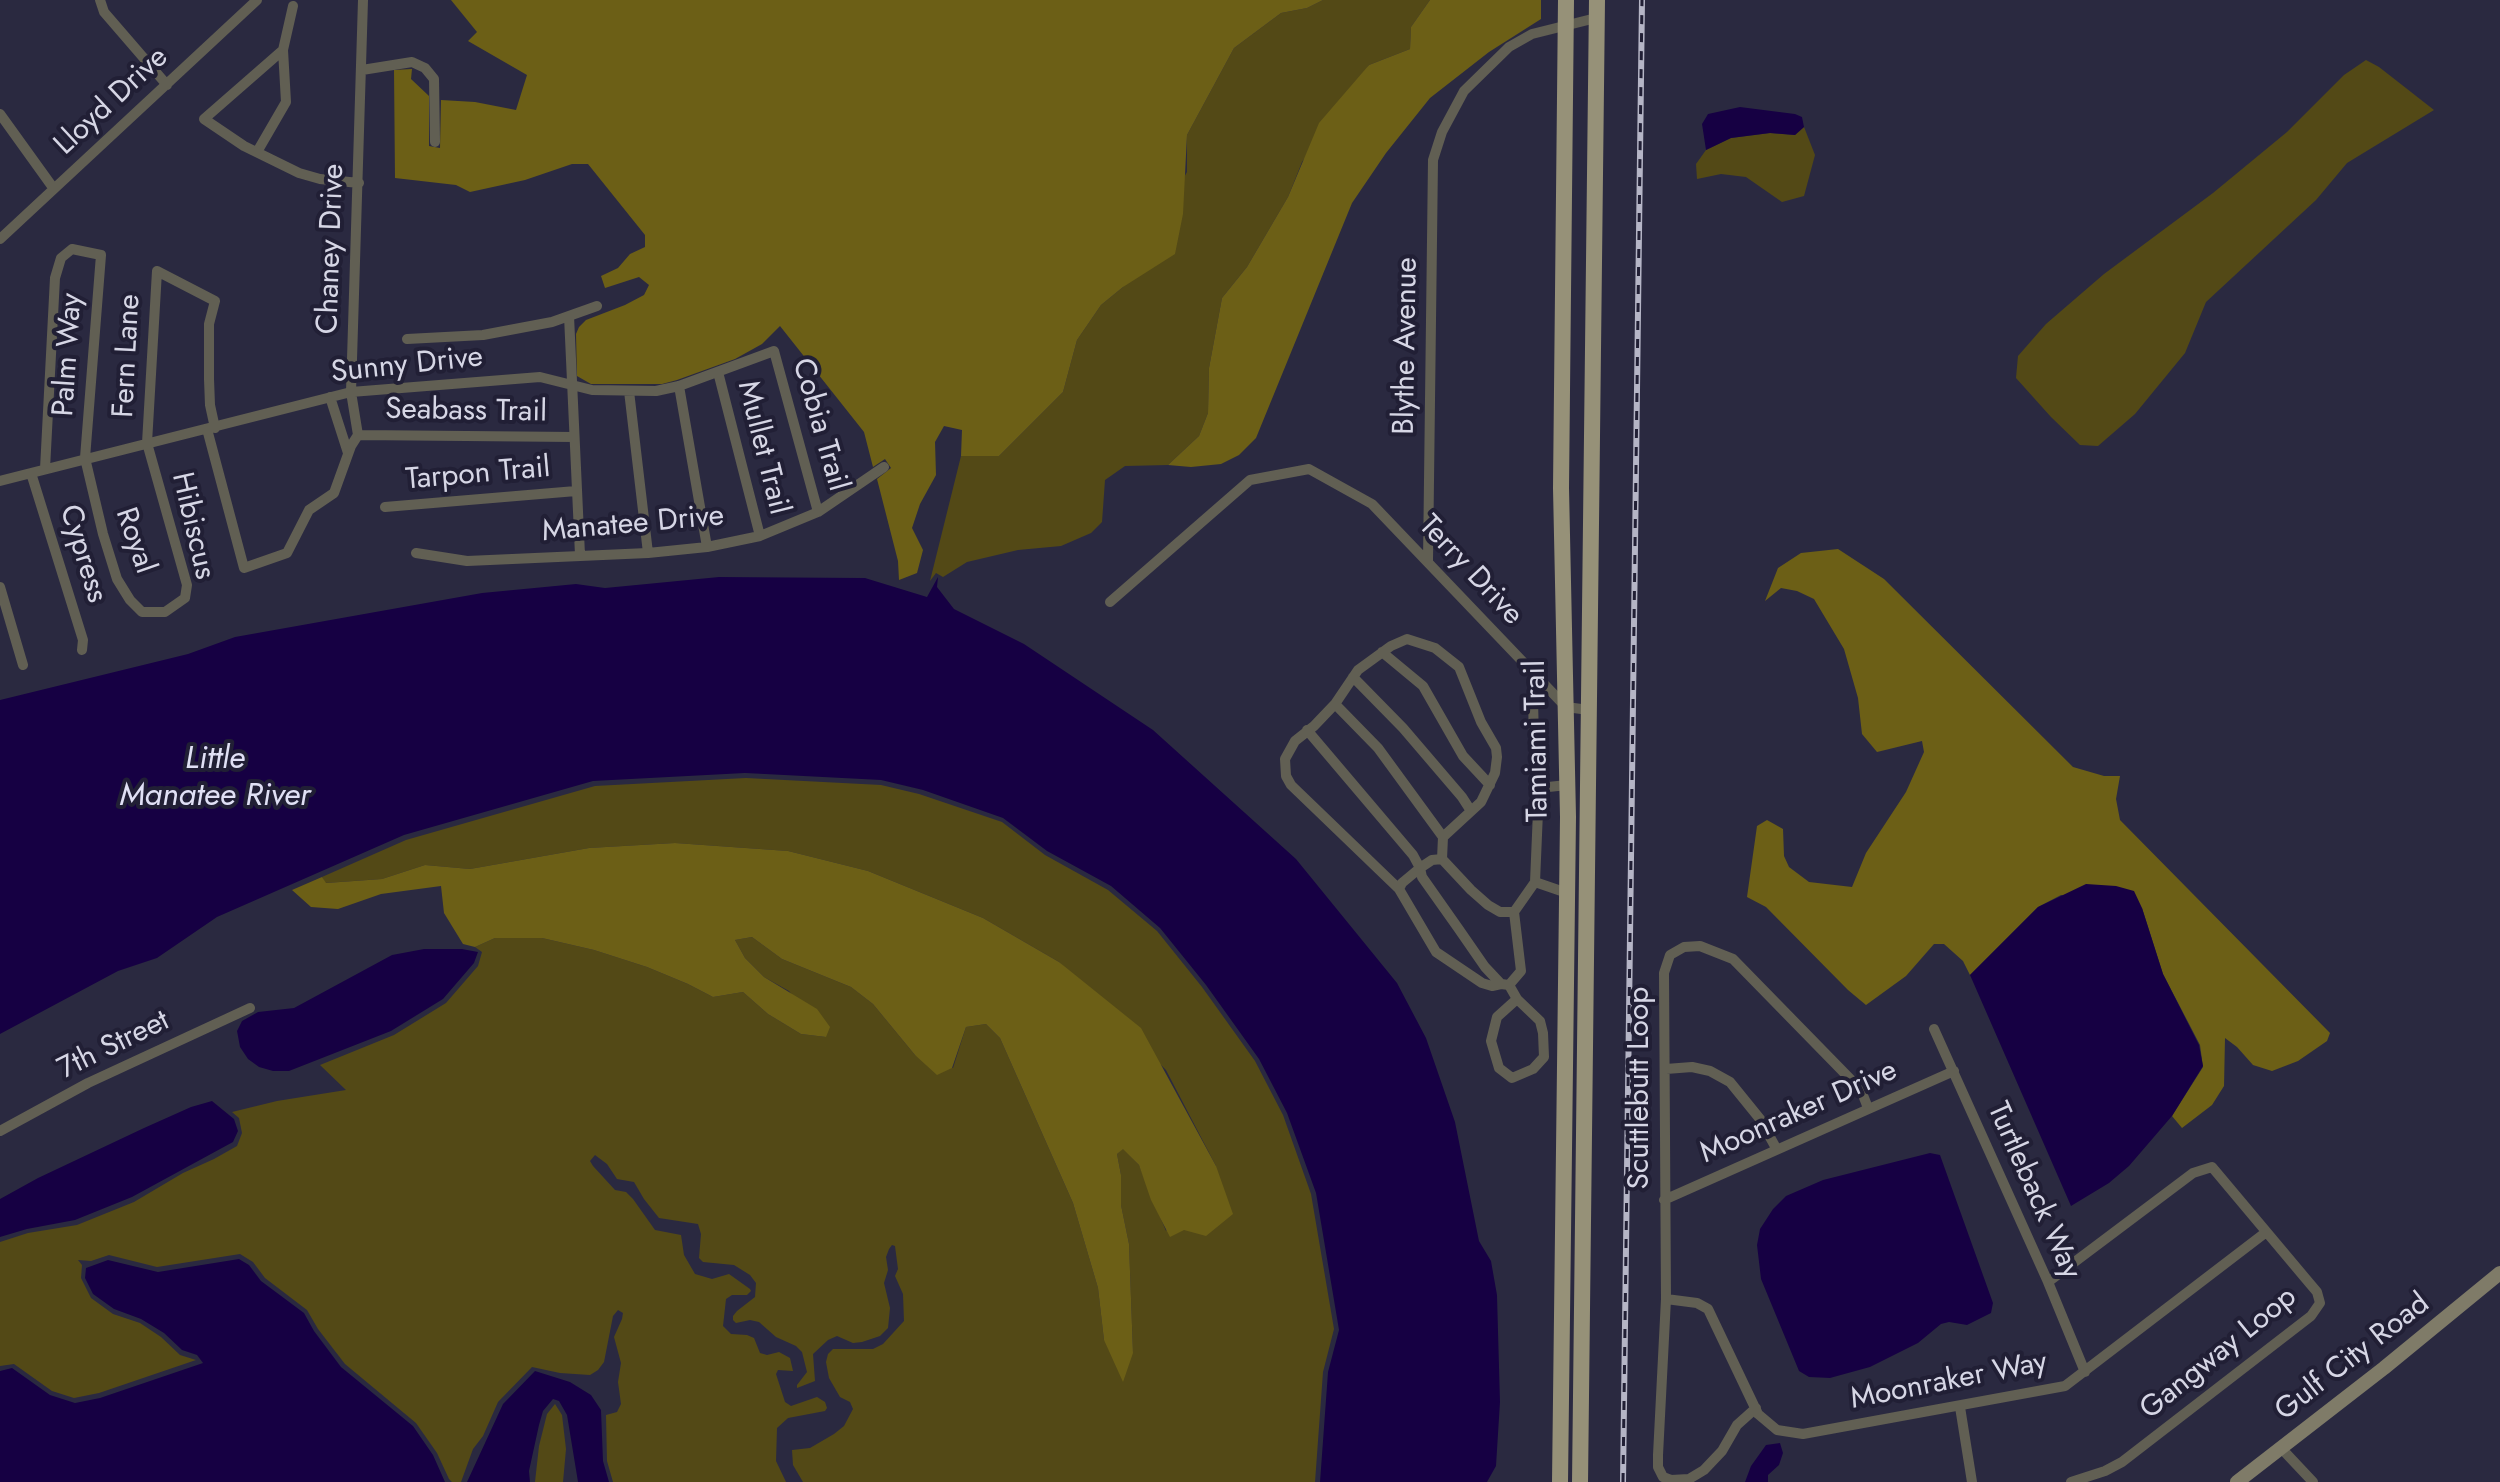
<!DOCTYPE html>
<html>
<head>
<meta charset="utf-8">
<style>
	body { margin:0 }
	canvas { display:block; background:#2a2940 }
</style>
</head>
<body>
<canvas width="2500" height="1482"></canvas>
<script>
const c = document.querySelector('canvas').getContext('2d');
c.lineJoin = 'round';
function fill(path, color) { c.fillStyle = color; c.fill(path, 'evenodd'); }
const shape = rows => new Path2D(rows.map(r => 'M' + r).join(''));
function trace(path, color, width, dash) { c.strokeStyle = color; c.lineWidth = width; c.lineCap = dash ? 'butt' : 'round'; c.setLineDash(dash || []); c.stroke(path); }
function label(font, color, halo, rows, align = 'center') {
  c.font = font + ' Jost,sans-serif'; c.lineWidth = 8; c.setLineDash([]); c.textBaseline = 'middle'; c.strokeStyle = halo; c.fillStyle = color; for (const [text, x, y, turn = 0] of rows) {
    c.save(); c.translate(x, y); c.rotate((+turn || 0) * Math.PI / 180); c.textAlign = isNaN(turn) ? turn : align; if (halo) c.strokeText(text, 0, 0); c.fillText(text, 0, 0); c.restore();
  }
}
fill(shape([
	[1323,0,1430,0,1411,27,1410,49,1369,65,1302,162,1288,197,1247,267,1222,298,1209,368,1208,413,1199,436,1168,465,1125,466,1105,480,1102,522,1091,533,1061,546,1018,550,967,562,943,577,936,573,930,581,961,456,999,456,1063,392,1077,340,1101,305,1123,287,1187,172,1187,135,1234,48,1281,13,1307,8],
	[2366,60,2379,67,2434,110,2347,163,2316,200,2206,302,2185,353,2135,414,2098,446,2080,445,2051,417,2016,378,2018,356,2046,324,2104,274,2213,193,2287,132,2344,75],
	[1804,127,1815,155,1804,196,1782,202,1746,177,1721,174,1697,179,1696,164,1706,150,1731,138,1770,133,1795,135],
	[746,778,881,785,919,794,1002,822,1045,855,1108,890,1157,931,1202,987,1255,1061,1283,1115,1311,1194,1334,1329,1323,1372,1315,1482,803,1482,793,1465,792,1450,810,1448,834,1434,844,1426,853,1409,850,1402,840,1397,829,1378,826,1362,828,1354,833,1349,873,1349,883,1344,904,1321,903,1294,895,1276,898,1269,895,1246,892,1245,889,1249,886,1257,888,1270,884,1283,890,1308,888,1328,880,1336,862,1342,853,1343,837,1336,828,1340,813,1354,815,1381,797,1388,797,1385,807,1372,802,1352,796,1346,776,1337,759,1322,750,1320,736,1323,733,1320,733,1316,737,1311,755,1297,756,1283,750,1275,734,1265,703,1262,699,1258,701,1234,698,1224,659,1218,644,1199,634,1182,617,1179,607,1164,595,1155,590,1161,593,1166,615,1190,626,1192,633,1199,655,1230,681,1235,684,1255,695,1274,712,1279,729,1274,750,1289,751,1291,747,1295,732,1295,726,1299,723,1326,731,1334,747,1335,754,1338,760,1353,767,1355,779,1352,790,1358,793,1371,778,1370,776,1374,785,1402,791,1406,817,1397,825,1402,827,1408,825,1411,788,1418,777,1428,776,1461,786,1482,613,1482,607,1461,606,1415,617,1412,621,1404,618,1382,621,1363,614,1337,622,1319,623,1313,618,1310,613,1316,604,1362,598,1370,590,1375,560,1373,532,1367,498,1402,483,1436,473,1449,461,1482,452,1482,449,1479,437,1453,416,1423,345,1364,318,1329,307,1310,265,1278,253,1262,240,1254,157,1267,109,1255,91,1261,78,1260,82,1265,81,1278,91,1298,113,1314,140,1323,161,1337,180,1355,196,1360,99,1393,74,1398,52,1391,14,1364,0,1366,0,1242,28,1233,77,1225,134,1202,183,1173,214,1159,237,1146,242,1133,239,1118,232,1112,277,1101,346,1090,320,1065,394,1035,446,1003,478,966,482,952,475,947,495,938,542,938,594,950,647,967,688,984,713,997,743,992,768,1014,801,1034,826,1037,789,991,764,977,745,958,735,940,752,937,782,959,851,987,873,1004,915,1055,953,1068,966,1027,986,1024,1000,1038,1073,1203,1098,1288,1104,1340,1133,1353,1129,1244,1121,1205,1121,1175,1117,1154,1123,1148,1139,1165,1166,1231,1216,1166,1166,1070,1059,962,983,918,868,871,788,851,675,843,589,848,470,869,425,865,382,879,325,883,322,877,406,840,595,786],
	[555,1404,562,1415,566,1449,563,1482,535,1482,539,1446,547,1414]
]), '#534916');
fill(shape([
	[451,0,1323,0,1307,8,1281,13,1234,48,1187,135,1183,214,1175,254,1123,287,1101,305,1077,340,1063,392,999,456,961,456,962,430,944,426,935,442,936,475,920,504,912,528,923,550,917,573,899,580,898,561,877,479,891,468,885,459,873,467,864,432,780,326,762,344,735,359,677,380,662,384,591,384,577,376,576,334,579,327,586,320,625,305,644,295,649,285,639,277,605,288,601,276,618,268,630,254,645,247,645,235,588,164,572,164,525,180,470,192,456,185,395,178,394,70,412,69,411,79,429,96,429,146,440,148,441,100,475,102,516,110,527,75,468,41,477,32],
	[1430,0,1541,0,1541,19,1489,52,1430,98,1386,153,1352,203,1256,438,1239,455,1221,464,1191,467,1168,465,1199,436,1208,413,1209,368,1222,298,1247,267,1288,197,1319,123,1369,65,1410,49,1411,27],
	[1838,549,1884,579,2073,767,2104,776,2120,776,2116,799,2120,820,2330,1033,2327,1041,2298,1061,2272,1071,2253,1065,2237,1047,2225,1038,2224,1086,2212,1105,2182,1128,2172,1116,2203,1067,2200,1045,2163,974,2142,908,2061,895,2038,907,1970,975,1963,961,1944,944,1934,944,1906,976,1866,1005,1848,990,1766,907,1747,897,1757,826,1767,820,1783,829,1784,856,1789,867,1809,882,1852,887,1866,853,1906,792,1924,752,1922,741,1877,752,1862,734,1858,698,1844,649,1814,599,1797,591,1781,588,1765,601,1778,568,1801,553],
	[675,843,788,851,868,871,983,918,1059,962,1141,1028,1216,1166,1233,1214,1206,1236,1184,1230,1170,1237,1151,1200,1139,1165,1123,1149,1117,1154,1121,1175,1121,1205,1129,1244,1133,1353,1123,1382,1104,1340,1098,1288,1073,1203,1000,1038,986,1024,966,1027,952,1068,937,1075,915,1055,873,1004,851,987,782,959,752,937,735,940,745,958,764,977,817,1009,830,1027,826,1037,801,1034,768,1014,743,992,713,997,688,984,647,967,594,950,542,938,495,938,475,947,463,944,444,913,441,886,381,894,338,909,311,907,292,890,322,877,326,883,382,879,425,865,470,869,589,848]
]), '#6c5f16');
fill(shape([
	[1740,107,1795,114,1802,117,1804,127,1795,135,1770,133,1731,138,1706,150,1702,124,1708,114],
	[719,577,865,578,927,597,938,577,937,587,954,609,1024,644,1153,730,1296,859,1397,983,1426,1038,1455,1122,1479,1241,1491,1261,1497,1295,1500,1402,1496,1466,1487,1482,1320,1482,1328,1372,1339,1330,1316,1193,1287,1113,1259,1059,1206,985,1160,928,1111,886,1047,851,1003,818,923,790,881,780,745,773,593,781,404,835,217,917,157,958,118,971,0,1034,0,700,188,654,235,637,482,593,576,584,605,588],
	[2086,884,2116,886,2134,891,2142,908,2163,974,2199,1045,2203,1066,2172,1116,2129,1166,2109,1183,2071,1206,1970,975,2038,907],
	[424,949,462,949,478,952,474,963,443,999,391,1031,289,1071,273,1071,259,1067,248,1059,240,1047,237,1031,242,1021,258,1012,294,1008,392,955],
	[212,1101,234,1119,238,1131,233,1142,132,1197,75,1220,27,1229,0,1237,0,1199,38,1178,144,1128,191,1107],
	[1930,1153,1940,1155,1993,1303,1991,1313,1967,1325,1949,1322,1941,1324,1918,1343,1870,1367,1830,1378,1809,1377,1799,1371,1761,1279,1757,1245,1760,1229,1773,1209,1786,1196,1823,1180],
	[239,1259,249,1265,261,1281,304,1313,314,1331,341,1367,413,1426,433,1455,445,1482,0,1482,0,1371,12,1368,50,1395,75,1403,100,1398,203,1363,197,1355,182,1350,164,1333,141,1319,114,1309,93,1294,85,1278,86,1268,108,1260,158,1272],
	[535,1371,570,1382,591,1395,601,1410,603,1461,609,1482,578,1482,567,1415,559,1401,553,1399,543,1411,539,1425,529,1471,530,1482,467,1482,503,1404],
	[1780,1443,1783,1453,1779,1465,1768,1475,1768,1482,1745,1482,1751,1466,1766,1445]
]), '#160043');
trace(shape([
	[100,0,104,12,167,85],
	[283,50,204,119,244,146,299,173,320,179,359,183],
	[362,70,412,62,425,68,434,79,435,142],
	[0,114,54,189],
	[257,152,286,102,283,50,293,6],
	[0,239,257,0],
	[569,316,580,555],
	[407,339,483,335,552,322,597,306],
	[718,372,760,536],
	[679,386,707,547],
	[629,391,648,553],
	[330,397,348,453],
	[207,429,244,568,287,553,309,510,334,493,351,446,358,435,351,392,363,0],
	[358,435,574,437],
	[45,469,55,278,61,258,72,249,101,255,85,458,103,534,117,579,130,600,142,612,165,612,185,598,187,585,147,443,157,271,215,301,209,324,209,379,210,405,215,428],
	[31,473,83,640,82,650],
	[0,481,351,392,540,377,592,390,656,391,679,386,774,351,818,512],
	[385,507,576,491],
	[416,553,467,561,648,553,707,547,760,536,818,512,884,467],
	[1428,561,1433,160,1442,132,1464,91,1509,47,1532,34,1596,18],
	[0,587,23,665],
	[1110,602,1250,480,1309,469,1372,504,1566,707,1589,710],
	[1382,652,1423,686,1463,756,1490,785],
	[1353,677,1403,728,1462,797,1471,811],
	[1335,704,1378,748,1443,837],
	[1307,730,1413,855,1420,868,1402,883,1399,889,1436,952,1482,983,1492,986,1501,984],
	[1539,788,1534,738,1533,701,1544,684],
	[1535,882,1539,788,1567,785],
	[1399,889,1291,785,1286,776,1285,759,1295,741,1314,726,1335,704,1358,670,1391,646,1407,639,1435,648,1459,667,1481,722,1496,748,1497,757,1495,773,1481,802,1443,837,1442,859],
	[1514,912,1521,971,1509,985,1501,984,1485,967,1458,928,1422,877,1420,868,1432,860,1442,859,1471,890,1488,905,1500,912,1514,912,1535,882,1567,893],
	[1509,985,1517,999,1540,1021,1543,1033,1544,1057,1533,1069,1512,1078,1499,1068,1491,1041,1497,1017,1517,999],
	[1934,1029,2048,1282,2085,1372],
	[1666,1069,1692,1067,1710,1071,1730,1082,1760,1119,1776,1148],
	[0,1131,88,1083,250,1008],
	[1664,1200,1954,1071],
	[2048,1282,2193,1173,2212,1167,2306,1279,2317,1292,2320,1303,2311,1316,2122,1462,2105,1471,2071,1482],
	[1666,1299,1697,1303,1708,1309,1758,1414,1777,1430,1803,1434,2065,1386,2265,1233],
	[1960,1407,1972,1482],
	[1756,1408,1737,1425,1722,1451,1704,1470,1689,1479,1671,1480,1663,1477,1658,1467,1658,1455,1666,1299,1664,973,1670,955,1684,947,1700,946,1733,959,1861,1090,1868,1108],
	[2281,1448,2313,1482]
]), '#615f53', 10);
trace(shape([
	[2237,1482,2384,1368,2500,1273]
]), '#7f7b68', 14);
trace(shape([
	[1560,1482,1568,817,1561,488,1566,0],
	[1580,1482,1597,0]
]), '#969178', 16);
const rail = shape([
	[1623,1482,1642,0]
]);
trace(rail, '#b5b5c6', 6);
trace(rail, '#211f35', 3, [9]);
label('30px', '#d6d6e5', '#211f35', [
	["Lloyd Drive",112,102,-43],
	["Chaney Drive",332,249,-88],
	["Blythe Avenue",1407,346,-89],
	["Palm Way",69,355,-86],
	["Fern Lane",128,356,-87],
	["Sunny Drive",407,366,-6],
	["Seabass Trail",466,412,1],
	["Cobia Trail",819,425,74],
	["Mullet Trail",762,448,76],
	["Tarpon Trail",478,475,-5],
	["Manatee Drive",633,525,-5],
	["Hibiscus",192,526,77],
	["Royal",134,541,71],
	["Cypress",82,554,73],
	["Terry Drive",1470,571,47],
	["Tamiami Trail",1538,741,-91],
	["7th Street",114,1046,-26],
	["Scuttlebutt Loop",1641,1088,-90],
	["Moonraker Drive",1799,1113,-24],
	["Turtleback Way",2033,1191,66],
	["Gangway Loop",2219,1354,-39],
	["Gulf City Road",2353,1358,-38],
	["Moonraker Way",1949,1382,-11]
]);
label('italic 32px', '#e0e0f5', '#211f35', [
	["Little",215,760],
	["Manatee River",215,797]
]);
</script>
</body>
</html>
